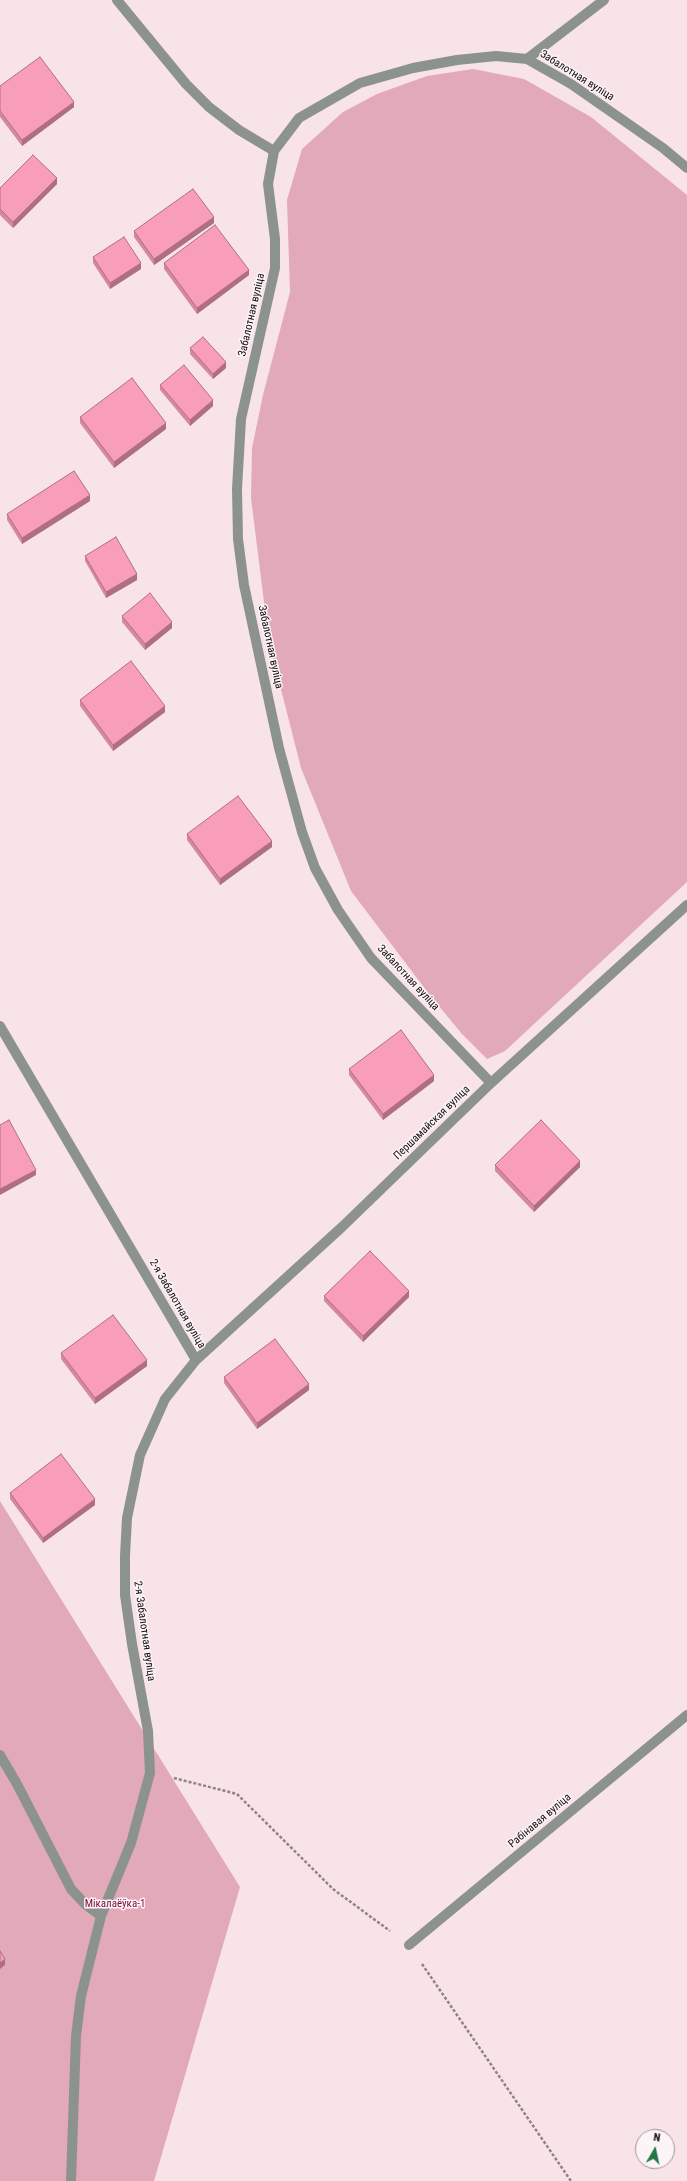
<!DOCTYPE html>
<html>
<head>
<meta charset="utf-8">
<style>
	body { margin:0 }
	#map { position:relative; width:687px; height:2181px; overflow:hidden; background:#f8e3e8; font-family:"Roboto Condensed",sans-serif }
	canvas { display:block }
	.north { position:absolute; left:635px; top:2129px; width:40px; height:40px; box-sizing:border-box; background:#fcf4f6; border:1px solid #9f9799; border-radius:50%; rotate:9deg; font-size:11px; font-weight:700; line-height:16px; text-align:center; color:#130c0e }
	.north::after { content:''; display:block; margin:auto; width:14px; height:18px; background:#247647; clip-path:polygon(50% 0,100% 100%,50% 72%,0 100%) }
</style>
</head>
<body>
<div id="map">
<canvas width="687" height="2181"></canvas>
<div class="north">N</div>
</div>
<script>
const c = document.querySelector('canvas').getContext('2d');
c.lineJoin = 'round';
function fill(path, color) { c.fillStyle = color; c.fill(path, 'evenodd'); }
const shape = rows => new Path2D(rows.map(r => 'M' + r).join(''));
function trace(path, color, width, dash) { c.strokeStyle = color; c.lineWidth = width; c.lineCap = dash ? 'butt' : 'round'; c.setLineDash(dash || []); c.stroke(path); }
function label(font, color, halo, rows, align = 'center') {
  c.font = font + ' "Roboto Condensed",sans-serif'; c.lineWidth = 3; c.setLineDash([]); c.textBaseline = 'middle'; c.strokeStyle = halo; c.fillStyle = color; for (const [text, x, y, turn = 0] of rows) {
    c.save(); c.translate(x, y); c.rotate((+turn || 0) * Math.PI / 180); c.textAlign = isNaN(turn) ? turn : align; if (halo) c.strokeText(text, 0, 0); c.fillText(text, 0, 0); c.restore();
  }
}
fill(shape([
	[473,69,524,79,591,117,687,195,687,882,505,1051,487,1059,462,1034,429,994,351,891,301,768,269,642,251,498,252,448,263,395,290,292,287,200,302,149,343,112,377,94,427,76],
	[0,1501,240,1887,154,2181,0,2181]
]), '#e2a9b8');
trace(shape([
	[174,1778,237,1794,333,1889,390,1931],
	[422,1964,571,2181]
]), '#918286', 2.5, [3, 2]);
trace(shape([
	[117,0,186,84,209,107,239,130,274,151],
	[527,59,604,0],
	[0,1026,196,1360],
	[491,1083,371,958,338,910,315,868,302,832,279,748,244,585,238,539,237,489,241,419,275,268,275,239,268,184,274,151,299,118,360,83,413,68,457,60,496,56,527,59,571,84,663,148,687,168],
	[0,1755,17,1784,71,1889,85,1904,101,1916],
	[409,1945,687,1715],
	[71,2181,76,2036,81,1996,101,1916,131,1843,150,1773,148,1731,132,1644,125,1595,125,1556,127,1518,140,1455,165,1399,196,1360,342,1227,491,1083,687,905]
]), '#8c938e', 10);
fill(shape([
	[0,86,74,107,22,146,0,117],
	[57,184,13,228,0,215,0,188],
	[214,223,154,265,134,237,134,231],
	[93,257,141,269,110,289,93,263],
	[164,263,249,275,197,314,164,269],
	[190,348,226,368,213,379,190,354],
	[160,385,213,406,190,426,160,390],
	[80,417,166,429,114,468,80,423],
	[90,501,22,544,7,520,7,514],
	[85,556,137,580,106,598,85,561],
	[122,616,172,628,145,650,122,622],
	[80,700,165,712,113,751,80,706],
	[187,834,272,847,220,885,187,840],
	[349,1069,434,1081,383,1120,349,1075],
	[495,1165,580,1167,534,1212,495,1171],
	[324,1296,409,1297,363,1342,324,1301],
	[61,1353,147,1366,95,1404,61,1359],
	[224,1377,309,1390,257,1429,224,1383],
	[10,1493,95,1505,43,1543,10,1499]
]), '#d6889e');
fill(shape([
	[74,102,74,107,22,146,22,140],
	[57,178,57,184,13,228,13,222],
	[214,217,214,223,154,265,154,259],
	[141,263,141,269,110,289,110,283],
	[249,270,249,275,197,314,197,308],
	[226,362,226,368,213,379,213,374],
	[213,400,213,406,190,426,190,420],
	[166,423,166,429,114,468,114,462],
	[90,495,90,501,22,544,22,538],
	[137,574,137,580,106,598,106,592],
	[172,622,172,628,145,650,145,644],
	[165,706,165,712,113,751,113,745],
	[272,841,272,847,220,885,220,879],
	[434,1075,434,1081,383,1120,383,1114],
	[580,1161,580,1167,534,1212,534,1206],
	[36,1170,36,1175,0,1195,0,1189],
	[409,1291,409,1297,363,1342,363,1336],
	[147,1360,147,1366,95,1404,95,1398],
	[309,1384,309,1390,257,1429,257,1423],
	[95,1499,95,1505,43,1543,43,1538],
	[5,1959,5,1965,0,1969,0,1963]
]), '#ae6f81');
const building = shape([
	[40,57,74,102,22,140,0,111,0,86,40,57],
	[33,155,57,178,13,222,0,209,0,188,33,155],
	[193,189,214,217,154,259,134,231,193,189],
	[215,225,249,270,197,308,164,263,215,225],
	[124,237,141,263,110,283,93,257,124,237],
	[203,337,226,362,213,374,190,348,203,337],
	[184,365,213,400,190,420,160,385,184,365],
	[132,378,166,423,114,462,80,417,132,378],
	[74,471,90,495,22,538,7,514,74,471],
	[116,537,137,574,106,592,85,556,116,537],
	[150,593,172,622,145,644,122,616,150,593],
	[131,661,165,706,113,745,80,700,131,661],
	[238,796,272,841,220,879,187,834,238,796],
	[401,1030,434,1075,383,1114,349,1069,401,1030],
	[9,1120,36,1170,0,1189,0,1125,9,1120],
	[541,1120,580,1161,534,1206,495,1165,541,1120],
	[370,1251,409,1291,363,1336,324,1296,370,1251],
	[113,1315,147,1360,95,1398,61,1353,113,1315],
	[275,1339,309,1384,257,1423,224,1377,275,1339],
	[61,1454,95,1499,43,1538,10,1493,61,1454],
	[0,1951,5,1959,0,1963,0,1951]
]);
fill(building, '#f99eb8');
trace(building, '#ae6f81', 1);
label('11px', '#130c0e', '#fcf4f6', [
	["Забалотная вуліца",577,76,32],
	["Забалотная вуліца",252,315,-77],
	["Забалотная вуліца",270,647,78],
	["Забалотная вуліца",408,978,47],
	["Першамайская вуліца",432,1123,-44],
	["2-я Забалотная вуліца",177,1304,60],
	["2-я Забалотная вуліца",144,1631,82],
	["Рабінавая вуліца",540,1821,-40]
]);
label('11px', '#780c3c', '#fcf4f6', [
	["Мікалаёўка-1",115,1904]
]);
</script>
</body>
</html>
